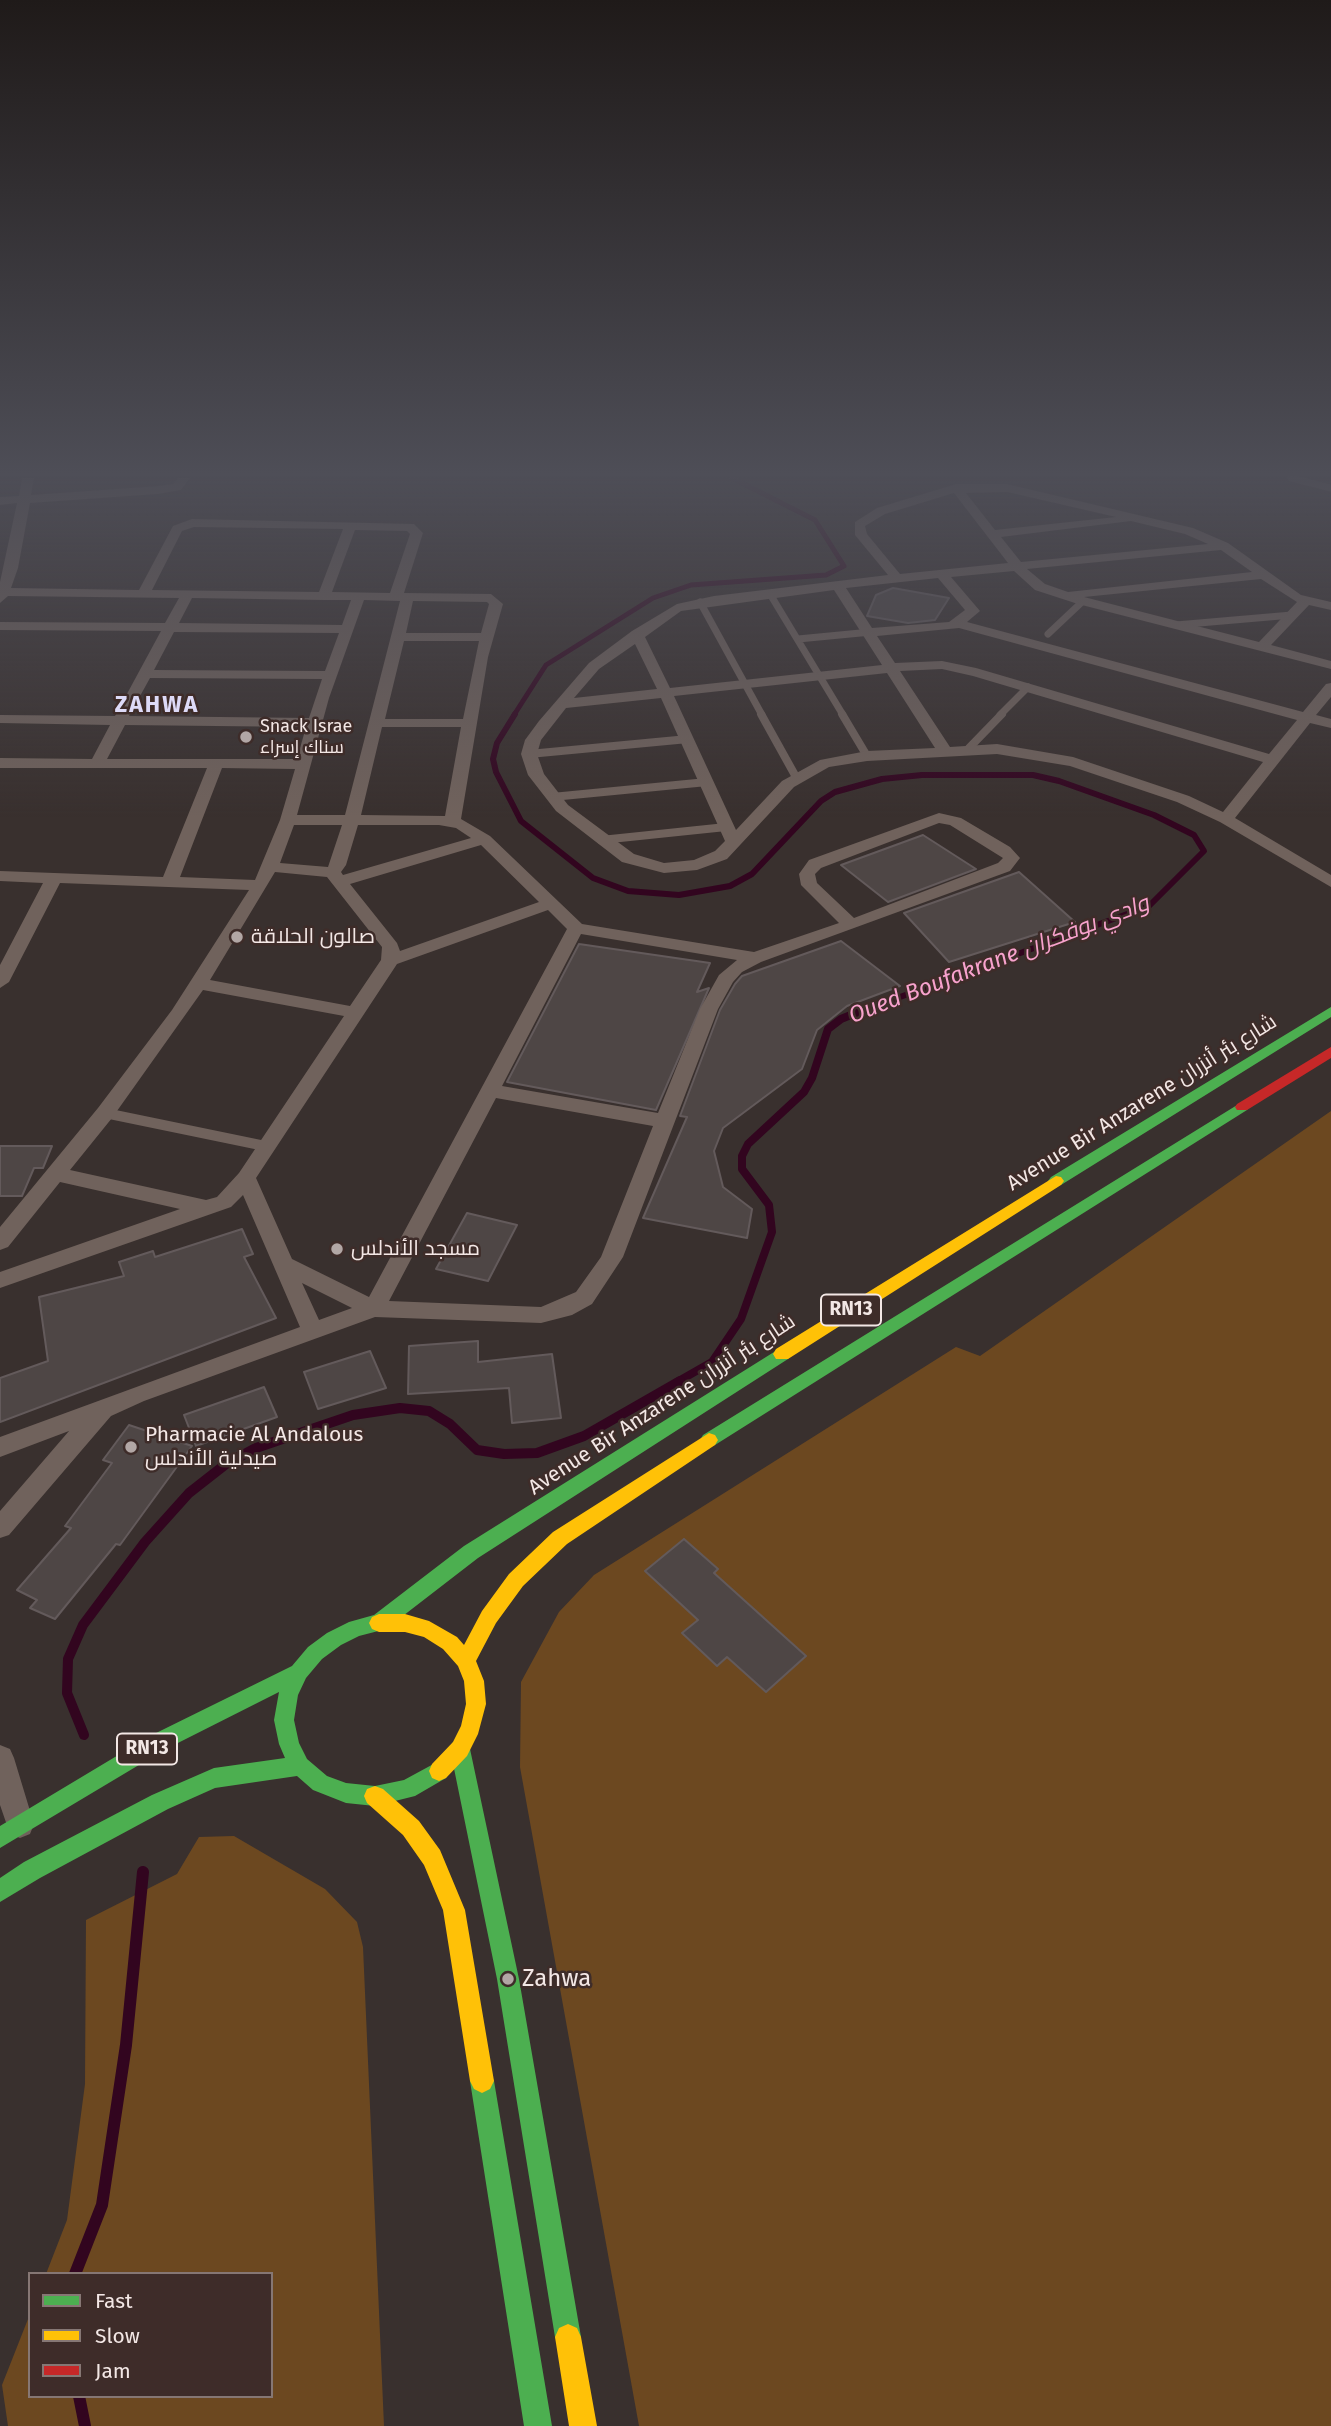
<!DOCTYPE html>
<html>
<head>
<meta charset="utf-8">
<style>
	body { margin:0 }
	#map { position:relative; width:1331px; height:2426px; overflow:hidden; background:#39302e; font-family:"Fira Sans",sans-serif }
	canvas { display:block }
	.legend { position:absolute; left:28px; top:2272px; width:245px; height:126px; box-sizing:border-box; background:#3e2c29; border:2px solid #867774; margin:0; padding:9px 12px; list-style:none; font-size:21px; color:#f3e7e5 }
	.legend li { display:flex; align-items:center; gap:14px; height:35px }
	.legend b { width:35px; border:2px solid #867774 }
</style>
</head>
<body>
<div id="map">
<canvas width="1331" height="2426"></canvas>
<ul class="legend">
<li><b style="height:9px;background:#4caf50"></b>Fast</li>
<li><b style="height:9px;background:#ffc107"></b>Slow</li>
<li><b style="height:9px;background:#c62828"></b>Jam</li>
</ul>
</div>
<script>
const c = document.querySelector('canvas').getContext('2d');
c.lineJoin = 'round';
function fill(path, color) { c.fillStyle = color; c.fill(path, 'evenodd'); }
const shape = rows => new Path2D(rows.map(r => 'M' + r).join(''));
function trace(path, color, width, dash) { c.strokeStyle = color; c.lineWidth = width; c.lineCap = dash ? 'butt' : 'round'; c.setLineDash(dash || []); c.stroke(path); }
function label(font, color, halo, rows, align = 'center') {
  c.font = font + ' "Fira Sans",Cairo,sans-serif'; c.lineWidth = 5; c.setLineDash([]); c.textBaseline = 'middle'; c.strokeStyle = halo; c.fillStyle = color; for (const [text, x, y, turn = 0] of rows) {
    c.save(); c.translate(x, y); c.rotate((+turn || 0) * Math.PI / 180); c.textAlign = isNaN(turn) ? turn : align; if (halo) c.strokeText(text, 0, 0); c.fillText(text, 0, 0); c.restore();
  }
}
fill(shape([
	[1331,1111,1331,2426,639,2426,520,1767,521,1682,559,1612,594,1575,956,1347,980,1356],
	[234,1836,325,1889,357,1922,363,1947,384,2426,8,2426,2,2385,30,2314,30,2396,271,2396,271,2274,46,2274,67,2220,85,2084,86,1920,177,1874,199,1837]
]), '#6c4820');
trace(shape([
	[514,715,546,665,653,598,691,585,826,575,844,566,815,520,732,478]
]), '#32051f', 5);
trace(shape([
	[515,714,497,743,493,759,496,772,521,821,593,878,628,891,679,895,730,886,752,874,821,801,835,792,882,779,922,775,1033,775,1059,781,1154,815,1194,835,1204,851,1149,906,859,1012]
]), '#32051f', 6);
trace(shape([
	[677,1382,712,1362,741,1319,772,1232,769,1205,742,1169,742,1156,748,1144,804,1092,812,1078,828,1029,841,1019,863,1010]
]), '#32051f', 8);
trace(shape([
	[84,1735,67,1693,68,1659,83,1625,145,1542,189,1493,226,1464,256,1448,353,1415,400,1408,429,1411,450,1424,477,1450,504,1454,537,1453,584,1436,680,1381]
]), '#32051f', 10);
trace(shape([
	[75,2274,102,2205,126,2045,143,1872],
	[79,2396,85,2426]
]), '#32051f', 12);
const building = shape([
	[893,588,949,598,935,620,908,623,867,616,876,595,893,588],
	[923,835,976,869,888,902,841,865,923,835],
	[1019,872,1075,922,949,962,904,913,1019,872],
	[841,941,900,986,847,1006,817,1030,802,1069,723,1128,714,1151,723,1187,752,1209,747,1238,643,1218,687,1117,680,1116,720,1010,735,984,742,976,841,941],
	[579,944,710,963,697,992,709,988,656,1110,507,1082,579,944],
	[0,1146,52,1146,43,1168,34,1168,22,1196,0,1196,0,1146],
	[467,1213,517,1225,488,1281,436,1269,467,1213],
	[242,1229,253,1254,244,1257,276,1318,0,1422,0,1378,48,1361,39,1297,124,1276,119,1262,153,1251,155,1257,242,1229],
	[478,1341,478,1362,552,1354,561,1418,512,1423,509,1388,408,1394,409,1346,478,1341],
	[370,1351,386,1388,318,1409,304,1372,370,1351],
	[264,1387,277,1417,196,1446,184,1415,264,1387],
	[129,1425,192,1446,120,1545,116,1544,55,1619,30,1608,37,1600,17,1590,71,1528,65,1526,112,1463,103,1460,129,1425],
	[684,1539,718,1569,714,1573,806,1656,766,1692,727,1657,717,1666,682,1633,698,1620,645,1571,684,1539]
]);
fill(building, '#4e4645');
trace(building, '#635a5b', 2);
trace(shape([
	[1291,478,1331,488],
	[770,594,843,715],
	[700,602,762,715],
	[1176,625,1292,615],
	[1048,634,1083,601],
	[798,639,871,632],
	[1000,715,1028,687]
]), '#70625c', 7);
trace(shape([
	[761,714,796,777],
	[842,714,867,756],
	[969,748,1002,714],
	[529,754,688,739],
	[552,797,707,782],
	[601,840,726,827]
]), '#70625c', 8);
trace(shape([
	[105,1113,265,1146]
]), '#70625c', 10);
fill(shape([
	[22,478,34,478,31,495,158,486,173,484,178,478,190,478,181,490,158,494,30,503,18,568,11,588,139,590,173,526,192,519,414,524,423,533,404,593,491,594,503,604,488,657,461,819,490,836,582,924,754,952,839,923,801,885,799,874,809,860,939,813,961,818,1010,847,1020,858,1010,871,761,962,742,972,733,982,718,1009,623,1257,592,1304,572,1315,541,1323,375,1317,144,1401,111,1416,9,1535,0,1538,0,1511,69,1431,0,1457,0,1437,300,1327,243,1195,231,1207,0,1288,0,1272,180,1209,60,1182,8,1247,0,1250,0,1227,98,1108,172,1010,249,890,60,883,9,982,0,988,0,965,43,883,0,881,0,871,163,877,207,768,0,768,0,758,92,759,110,725,0,723,0,715,115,716,161,631,0,630,0,622,165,623,179,598,8,596,0,603,0,582,17,503,0,505,0,497,19,496,22,478],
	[194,527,343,529,319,592,152,590,182,531,194,527],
	[355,530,407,531,410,534,390,593,332,592,355,530],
	[192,598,324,600,351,600,342,625,179,623,192,598],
	[364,600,400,601,345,815,297,815,329,698,364,600],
	[413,601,487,602,489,604,481,633,406,633,413,601],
	[174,632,339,633,325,671,154,670,174,632],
	[404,641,479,641,463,719,385,719,404,641],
	[150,678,322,679,309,718,129,716,150,678],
	[125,725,306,727,297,759,107,759,125,725],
	[382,727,461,727,445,816,361,815,382,727],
	[222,768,295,769,280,820,255,880,180,877,222,768],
	[939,823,950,825,1003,858,998,863,854,918,817,883,815,874,821,868,939,823],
	[294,825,342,825,328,867,280,863,294,825],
	[358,825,439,825,456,828,471,838,343,875,341,872,346,865,358,825],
	[481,845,539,902,400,951,397,943,350,884,481,845],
	[275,872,327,877,382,947,381,960,350,1006,210,980,275,872],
	[548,910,567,929,369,1297,292,1259,256,1178,397,964,548,910],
	[581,934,737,960,719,975,700,1009,658,1113,502,1086,581,934],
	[203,990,344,1016,239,1173,217,1197,206,1200,70,1170,112,1118,203,990],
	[496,1098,653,1126,601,1257,576,1292,541,1307,389,1301,496,1098],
	[302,1283,352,1308,319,1320,302,1283],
	[956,484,1007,484,1193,528,1228,543,1301,595,1331,602,1331,610,1309,605,1271,645,1331,661,1331,669,1078,604,1035,590,1014,571,951,577,980,611,967,622,1303,712,1326,684,1331,683,1331,697,1316,715,1331,719,1331,728,1310,723,1235,818,1331,875,1331,887,1220,822,1177,802,1070,766,997,754,867,761,829,767,794,787,727,859,697,870,664,873,622,862,556,811,528,775,521,754,525,740,539,721,589,663,632,631,677,604,714,596,888,575,855,535,855,522,877,508,956,484],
	[1007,492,1116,517,995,530,966,493,1007,492],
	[954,493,1008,563,900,574,867,534,865,526,885,514,954,493],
	[1131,521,1185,534,1208,544,1021,562,1001,537,1131,521],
	[1221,550,1252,572,1068,592,1045,584,1027,569,1221,550],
	[938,578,965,610,949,622,872,628,846,588,938,578],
	[1261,579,1297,602,1259,642,1084,597,1261,579],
	[834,590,882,665,670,688,645,637,681,611,834,590],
	[959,628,1297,720,1269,754,976,668,942,661,895,663,877,636,959,628],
	[635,644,657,689,574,698,599,669,635,644],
	[942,669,973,676,1263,762,1223,812,1189,796,1073,757,997,744,950,747,900,671,942,669],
	[887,673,935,748,867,751,820,760,782,781,736,830,674,696,887,673],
	[661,698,725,841,715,851,694,860,664,863,634,854,568,805,544,774,537,754,541,740,566,708,661,698],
	[0,1745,10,1749,14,1758,34,1824,30,1834,20,1838,10,1834,0,1805,0,1745]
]), '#70625c');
fill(shape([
	[1331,1007,1331,1017,1061,1185,1051,1185,1048,1181,1051,1177,1331,1007],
	[1242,1102,1249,1107,1247,1110,715,1445,709,1447,703,1445,700,1440,703,1435,1242,1102],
	[782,1347,788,1349,791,1354,788,1359,478,1558,386,1629,359,1636,341,1645,322,1659,306,1678,298,1695,294,1720,299,1743,307,1759,327,1776,346,1783,375,1786,404,1780,439,1761,446,1764,449,1771,446,1778,415,1796,375,1806,346,1803,313,1790,297,1776,215,1788,168,1809,40,1878,0,1902,0,1878,24,1862,152,1795,214,1768,285,1758,279,1744,274,1720,279,1692,164,1750,0,1848,0,1826,150,1736,292,1666,308,1647,327,1633,349,1622,374,1615,464,1546,782,1347],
	[460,1739,467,1742,470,1749,519,1979,581,2337,577,2346,568,2350,559,2346,555,2337,497,1979,450,1749,453,1742,460,1739],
	[482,2069,490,2073,494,2081,552,2426,524,2426,470,2081,474,2073,482,2069]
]), '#4caf50');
fill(shape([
	[1056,1176,1061,1177,1064,1181,1061,1185,788,1359,776,1359,773,1354,776,1349,1056,1176],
	[709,1433,715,1435,718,1440,715,1445,567,1544,523,1586,496,1623,476,1661,484,1681,486,1704,478,1734,467,1756,446,1778,439,1781,432,1778,429,1771,432,1764,453,1742,461,1726,466,1704,464,1681,458,1666,443,1649,424,1637,405,1632,379,1632,372,1629,369,1623,372,1617,379,1614,405,1614,429,1621,457,1637,464,1645,482,1611,509,1574,553,1532,709,1433],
	[375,1786,383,1789,419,1821,440,1850,465,1910,494,2081,490,2089,482,2093,474,2089,470,2081,443,1910,424,1865,403,1835,367,1803,364,1796,367,1789,375,1786],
	[568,2324,577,2328,581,2337,597,2426,569,2426,555,2337,559,2328,568,2324]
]), '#ffc107');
fill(shape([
	[1331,1047,1331,1058,1247,1110,1237,1110,1235,1107,1237,1104,1331,1047]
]), '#c62828');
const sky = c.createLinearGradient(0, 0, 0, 818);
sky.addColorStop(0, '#1f1a19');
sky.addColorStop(0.58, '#4e4e57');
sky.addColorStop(1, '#4e4e5700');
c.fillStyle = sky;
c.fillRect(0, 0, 1331, 818);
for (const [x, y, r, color] of [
	[246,737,7,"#b2a7a5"],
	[237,937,7,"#b2a7a5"],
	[337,1249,7,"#b2a7a5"],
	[131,1447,7,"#b2a7a5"],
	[508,1979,7,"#b2a7a5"]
]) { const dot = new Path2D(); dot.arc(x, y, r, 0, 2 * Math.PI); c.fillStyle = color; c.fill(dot); trace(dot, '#3e2c29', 2.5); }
label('18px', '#f3e7e5', '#3e2c29', [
	["Snack Israe",260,727],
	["سناك إسراء",260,748]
], 'left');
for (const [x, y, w] of [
	[851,1310,60],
	[147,1749,60]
]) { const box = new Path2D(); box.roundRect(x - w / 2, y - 15.5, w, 31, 5); c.fillStyle = '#3e2c29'; c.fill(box); trace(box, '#f3e7e5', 2); }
label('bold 19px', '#f3e7e5', null, [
	["RN13",851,1310],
	["RN13",147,1749]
]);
label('21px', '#f3e7e5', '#3e2c29', [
	["صالون الحلاقة",251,937],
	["مسجد الأندلس",351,1249],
	["Pharmacie Al Andalous",145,1435],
	["صيدلية الأندلس",145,1459]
], 'left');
label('21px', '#f3e7e5', '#3e2c29', [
	["Avenue Bir Anzarene شارع بئر أنزران",1142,1103,-32],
	["Avenue Bir Anzarene شارع بئر أنزران",662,1405,-33]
]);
c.letterSpacing = '2px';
label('bold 23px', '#dddaf7', '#3e2c29', [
	["ZAHWA",157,706]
]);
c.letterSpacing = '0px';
label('italic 23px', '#f8a2cd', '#3e2c29', [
	["Oued Boufakrane وادي بوفكران",999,960,-21]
]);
label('24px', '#f3e7e5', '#3e2c29', [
	["Zahwa",522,1979]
], 'left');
</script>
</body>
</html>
